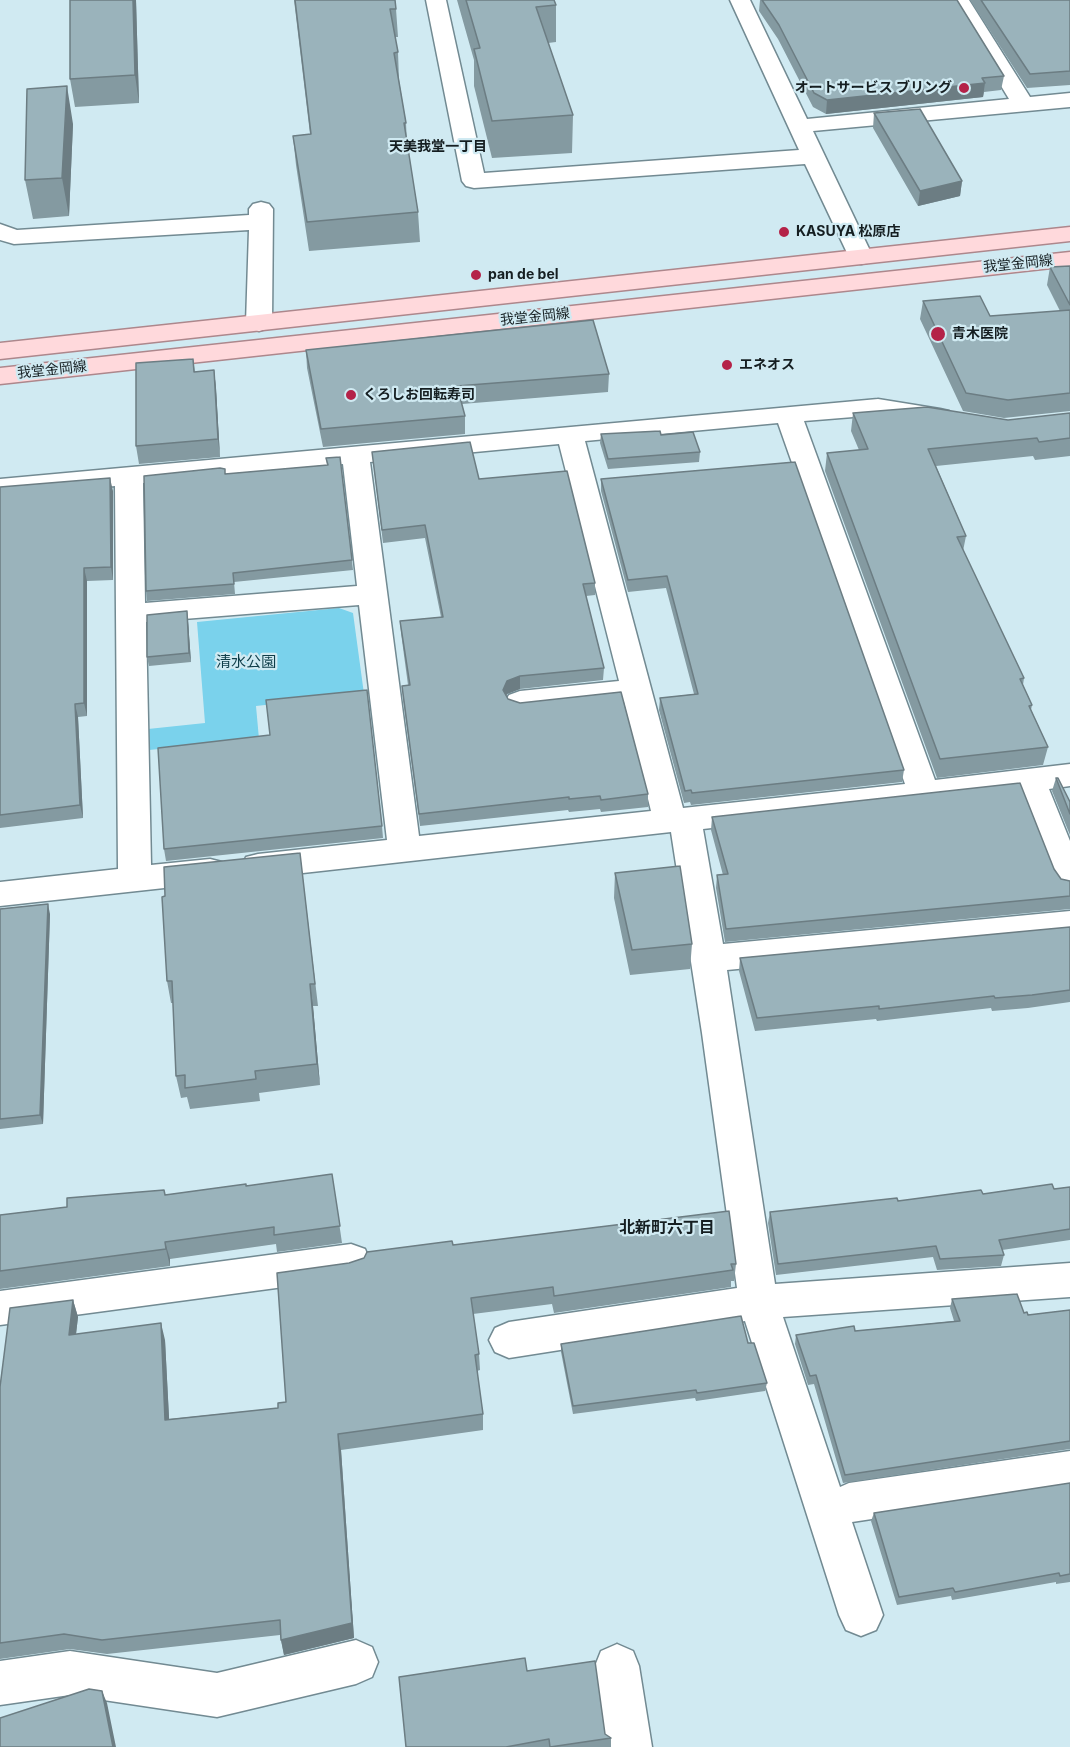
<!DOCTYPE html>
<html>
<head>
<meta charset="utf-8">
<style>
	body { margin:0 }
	canvas { display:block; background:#d0eaf2 }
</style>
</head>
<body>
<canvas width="1070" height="1747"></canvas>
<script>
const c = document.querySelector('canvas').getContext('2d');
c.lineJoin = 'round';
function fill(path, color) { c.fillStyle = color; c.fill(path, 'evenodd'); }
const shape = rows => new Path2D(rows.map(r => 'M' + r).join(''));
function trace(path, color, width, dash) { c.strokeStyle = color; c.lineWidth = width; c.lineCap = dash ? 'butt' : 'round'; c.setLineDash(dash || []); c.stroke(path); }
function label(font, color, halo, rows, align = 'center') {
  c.font = font + ' Inter,"Noto Sans JP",sans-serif'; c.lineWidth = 4.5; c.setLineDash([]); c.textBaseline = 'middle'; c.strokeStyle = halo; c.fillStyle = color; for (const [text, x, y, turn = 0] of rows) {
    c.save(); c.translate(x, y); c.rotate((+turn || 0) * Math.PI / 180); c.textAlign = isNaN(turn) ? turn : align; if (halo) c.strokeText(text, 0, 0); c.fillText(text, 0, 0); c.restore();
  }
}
fill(shape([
	[339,608,353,613,364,694,256,706,259,739,149,750,148,729,205,723,197,622]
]), '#7ad2ec');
const minor = shape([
	[426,0,446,0,484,173,799,150,730,0,750,0,807,119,1009,99,949,0,969,0,1030,97,1070,93,1070,107,813,131,873,257,870,262,861,264,852,262,849,257,805,164,474,188,466,186,462,181,426,0],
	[261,202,269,204,273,209,272,323,268,328,259,331,250,328,246,323,249,230,14,244,0,240,0,224,17,230,249,215,249,209,253,204,261,202],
	[878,399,940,409,949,411,953,417,949,423,940,425,878,415,804,421,935,780,1070,764,1070,786,1049,789,1070,841,1070,893,1058,890,1053,881,1018,793,703,829,723,944,1070,911,1070,937,727,970,775,1284,1070,1263,1070,1297,783,1317,840,1487,849,1483,1070,1451,1070,1489,852,1522,883,1615,876,1630,861,1636,846,1630,839,1615,745,1321,509,1358,495,1352,489,1340,495,1328,509,1322,737,1288,702,1033,671,832,258,878,246,875,242,866,246,857,258,854,387,840,359,605,146,622,151,865,210,859,222,862,226,871,222,880,210,883,0,906,0,882,118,869,115,486,0,497,0,479,878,399],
	[778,423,905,784,683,808,585,441,778,423],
	[559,444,619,681,520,691,509,695,505,702,509,709,520,713,624,702,651,811,419,836,370,462,559,444],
	[343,464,357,586,145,603,143,483,343,464],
	[351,1244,365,1249,370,1261,365,1273,351,1278,0,1325,0,1291,351,1244],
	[356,1640,372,1647,378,1662,372,1677,356,1684,217,1717,70,1695,0,1705,0,1661,70,1651,217,1673,356,1640],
	[617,1644,633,1651,639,1666,652,1747,606,1747,595,1666,601,1651,617,1644]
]);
const major = shape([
	[1070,227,1070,241,0,359,0,343,1070,227],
	[1070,252,1070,266,0,384,0,368,1070,252]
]);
trace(minor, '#728a92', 3);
trace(major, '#ad878c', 3);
fill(minor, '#fff');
fill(major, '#ffd9dc');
fill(shape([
	[70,0,136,0,139,103,75,107,70,79],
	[294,0,395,0,396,9,398,37,395,37,398,52,399,80,406,123,407,144,418,212,420,242,309,251,296,165,293,136,310,134],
	[457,0,554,0,556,5,556,42,548,43,573,115,572,153,492,158,474,86,474,60],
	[760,0,957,0,1004,76,1001,90,984,92,983,97,826,114,813,107,778,39,759,11],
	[970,0,1070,0,1070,85,1027,88],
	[874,113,962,181,960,196,918,206,873,128],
	[73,124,69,216,33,219,25,180],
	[1070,266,1070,411,1004,418,963,411,920,319,923,301,990,316,1060,311,1047,285,1050,267],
	[306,350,609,374,608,392,462,404,465,416,465,434,323,447,307,368],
	[193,359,195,372,214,370,216,388,220,457,139,464,136,446],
	[853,413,1008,420,1070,413,1070,456,1035,460,1033,456,936,466,966,536,963,551,1024,678,1023,685,1032,705,1031,710,1048,747,1043,765,937,778,825,471,827,453,859,450,851,431],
	[601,434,661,435,700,452,699,462,608,469,600,443],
	[372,452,479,479,595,583,595,595,586,596,604,668,603,680,520,689,507,694,506,696,508,699,648,794,648,807,601,812,600,809,569,812,568,810,420,826,403,699,402,686,408,685,401,633,400,621,441,617,425,538,383,543],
	[340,457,353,570,234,582,235,594,147,601,146,591,225,474,327,465,326,458],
	[601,479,904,770,902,782,691,805,690,802,684,803,659,710,660,698,694,694,666,588,628,592,601,491],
	[0,487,113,491,113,580,87,581,87,716,78,717,83,818,0,828],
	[188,621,191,662,149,666,147,657],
	[270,735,382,826,383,838,166,861,164,849],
	[1056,778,1070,802,1070,835,1052,791],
	[712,817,1054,869,1061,879,1070,881,1070,909,725,942,716,888,717,875,723,875,711,830],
	[300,853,318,1006,313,1006,320,1085,259,1093,260,1101,190,1109,187,1097,181,1098,176,1076,173,1003,171,1003,167,981,165,896],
	[615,873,692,944,690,969,630,975,614,898],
	[0,909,50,914,43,1124,0,1129],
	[1070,927,1070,1002,1028,1008,992,1011,991,1008,877,1021,876,1019,755,1031,739,971,740,958],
	[332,1174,342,1243,277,1252,276,1244,170,1259,170,1266,0,1289,0,1215,166,1195,246,1186],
	[1070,1187,1070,1240,1002,1250,1004,1255,1001,1266,937,1270,933,1257,776,1275,768,1223,770,1212,1054,1189],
	[453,1245,736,1264,734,1281,731,1281,731,1287,554,1313,552,1304,473,1314,479,1354,480,1370,477,1371,483,1414,483,1430,341,1450,354,1638,284,1655,280,1635,107,1654,70,1649,0,1659,0,1387,73,1300,78,1317,76,1334,165,1340,169,1419,278,1408,286,1402,349,1263],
	[952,1299,1024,1313,1028,1315,1070,1310,1070,1449,843,1483,814,1384,808,1385,795,1344,796,1335,855,1331,954,1321,950,1308],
	[748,1343,767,1383,765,1391,696,1401,695,1398,573,1414,561,1352,561,1344],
	[1070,1483,1070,1582,1056,1584,1056,1582,952,1600,951,1596,897,1605,871,1521,874,1513],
	[527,1671,605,1734,611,1738,611,1747,406,1747]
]), '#849aa1');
fill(shape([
	[133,0,136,0,139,103,135,75],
	[985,83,983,97,826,114,827,100],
	[67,86,73,124,69,216,62,178],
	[962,181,960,196,918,206,920,191],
	[214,370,216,388,220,457,218,439],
	[110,478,113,491,113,580,111,567],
	[84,568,87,581,87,716,84,703],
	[187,611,188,621,191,662,189,653],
	[520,676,520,689,507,694,503,703,503,690,507,681],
	[75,704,78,717,83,818,80,805],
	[48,904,50,914,43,1124,40,1115],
	[310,984,313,1006,320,1085,317,1064],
	[165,1242,170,1259,170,1266,166,1249],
	[73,1300,78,1317,74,1351,69,1335],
	[161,1323,165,1340,170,1436,165,1420],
	[338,1434,341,1450,354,1638,284,1655,281,1640],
	[102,1691,107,1703,116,1747,113,1747]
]), '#6c7d83');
const building = shape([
	[70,0,133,0,135,75,70,79,70,0],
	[295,0,395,0,396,9,390,9,398,52,394,53,406,123,404,123,418,212,307,222,293,136,311,134,295,0],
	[466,0,554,0,556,5,536,7,573,115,492,121,474,49,480,48,466,0],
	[762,0,957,0,1004,76,982,78,985,83,827,100,814,93,779,25,762,0],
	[981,0,1070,0,1070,71,1030,74,981,0],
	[67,86,62,178,25,180,27,89,67,86],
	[920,109,962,181,920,191,874,113,920,109],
	[1070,266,1070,305,1050,267,1070,266],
	[980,296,990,316,1070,310,1070,393,1008,400,966,393,923,301,980,296],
	[593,320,609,374,457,386,465,416,321,429,306,350,593,320],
	[193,359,194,372,214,370,218,439,136,446,136,363,193,359],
	[927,407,1008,420,1070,413,1070,438,1039,442,1037,438,928,449,966,536,957,537,1024,678,1020,679,1032,705,1029,706,1048,747,940,759,827,453,868,449,853,413,927,407],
	[660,431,661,435,693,432,700,452,608,459,601,434,660,431],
	[470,442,479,479,567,471,595,583,583,584,604,668,520,676,507,681,503,690,508,699,520,703,621,692,648,794,601,800,600,796,569,799,569,797,419,814,402,686,410,685,400,621,443,617,425,525,382,530,372,452,470,442],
	[340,457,352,560,233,573,234,584,146,591,144,476,220,468,225,469,225,474,328,465,326,458,340,457],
	[795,462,904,770,692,793,691,790,685,791,660,698,698,694,667,576,628,580,601,479,795,462],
	[110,478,111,567,84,568,84,703,75,704,80,805,0,815,0,487,110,478],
	[187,611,189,653,147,657,147,615,187,611],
	[367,690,382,826,164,849,158,748,270,735,266,700,367,690],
	[1056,778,1058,778,1070,802,1070,814,1056,778],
	[1020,783,1054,869,1061,879,1070,881,1070,896,726,929,717,875,728,874,712,817,1020,783],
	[300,853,315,984,310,984,317,1064,255,1071,256,1079,185,1088,185,1075,176,1076,172,981,167,981,162,897,165,896,164,867,300,853],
	[680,866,692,944,632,950,615,873,680,866],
	[48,904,40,1115,0,1119,0,909,48,904],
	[1070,927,1070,990,1032,995,995,998,994,996,879,1009,879,1006,757,1018,740,958,1070,927],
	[332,1174,340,1226,274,1235,274,1227,165,1242,166,1249,0,1271,0,1215,67,1207,67,1198,164,1190,165,1195,246,1184,246,1186,332,1174],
	[1052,1184,1054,1189,1070,1187,1070,1229,999,1240,1004,1255,940,1259,936,1246,778,1264,770,1212,897,1198,898,1201,981,1190,983,1194,1052,1184],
	[729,1211,736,1264,731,1264,733,1270,554,1296,553,1287,471,1298,479,1354,475,1355,483,1414,338,1434,352,1623,281,1640,280,1620,102,1640,64,1634,0,1643,0,1387,10,1308,73,1300,69,1335,161,1323,165,1420,278,1408,278,1403,286,1402,277,1273,349,1263,364,1258,367,1252,452,1241,453,1245,729,1211],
	[1017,1294,1024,1313,1027,1312,1028,1315,1070,1310,1070,1441,845,1475,816,1375,810,1376,796,1335,854,1326,855,1331,960,1321,952,1299,1017,1294],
	[741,1316,748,1343,754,1343,767,1383,697,1393,696,1390,573,1406,561,1344,741,1316],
	[1070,1483,1070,1574,1060,1576,1059,1573,955,1592,953,1588,899,1597,874,1513,1070,1483],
	[525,1658,527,1671,595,1661,605,1734,611,1738,550,1747,549,1739,506,1747,406,1747,399,1677,525,1658],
	[89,1689,102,1691,113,1747,0,1747,0,1718,89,1689]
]);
fill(building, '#9ab3bb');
trace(building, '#6c7d83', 1.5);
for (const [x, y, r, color] of [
	[964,88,6,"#b42248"],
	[784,232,6,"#b42248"],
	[476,275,6,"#b42248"],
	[938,334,8,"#b42248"],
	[727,365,6,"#b42248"],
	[351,395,6,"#b42248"]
]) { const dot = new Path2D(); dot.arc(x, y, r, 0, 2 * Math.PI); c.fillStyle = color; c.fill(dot); trace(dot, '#d0eaf2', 2); }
label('bold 14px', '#151e21', '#d0eaf2', [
	["オートサービス ブリング",952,88,"right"],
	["KASUYA 松原店",796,232],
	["pan de bel",488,275],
	["青木医院",952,334],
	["エネオス",739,365],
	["くろしお回転寿司",363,395]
], 'left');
label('bold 14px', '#151e21', '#d0eaf2', [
	["天美我堂一丁目",438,147]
]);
label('14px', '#151e21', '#d0eaf2', [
	["我堂金岡線",1018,264,-6],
	["我堂金岡線",535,317,-6],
	["我堂金岡線",52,370,-6]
]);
label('15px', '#0e3d49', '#d0eaf2', [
	["清水公園",246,662]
]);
label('bold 16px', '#151e21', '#d0eaf2', [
	["北新町六丁目",667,1228]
]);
</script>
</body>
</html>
